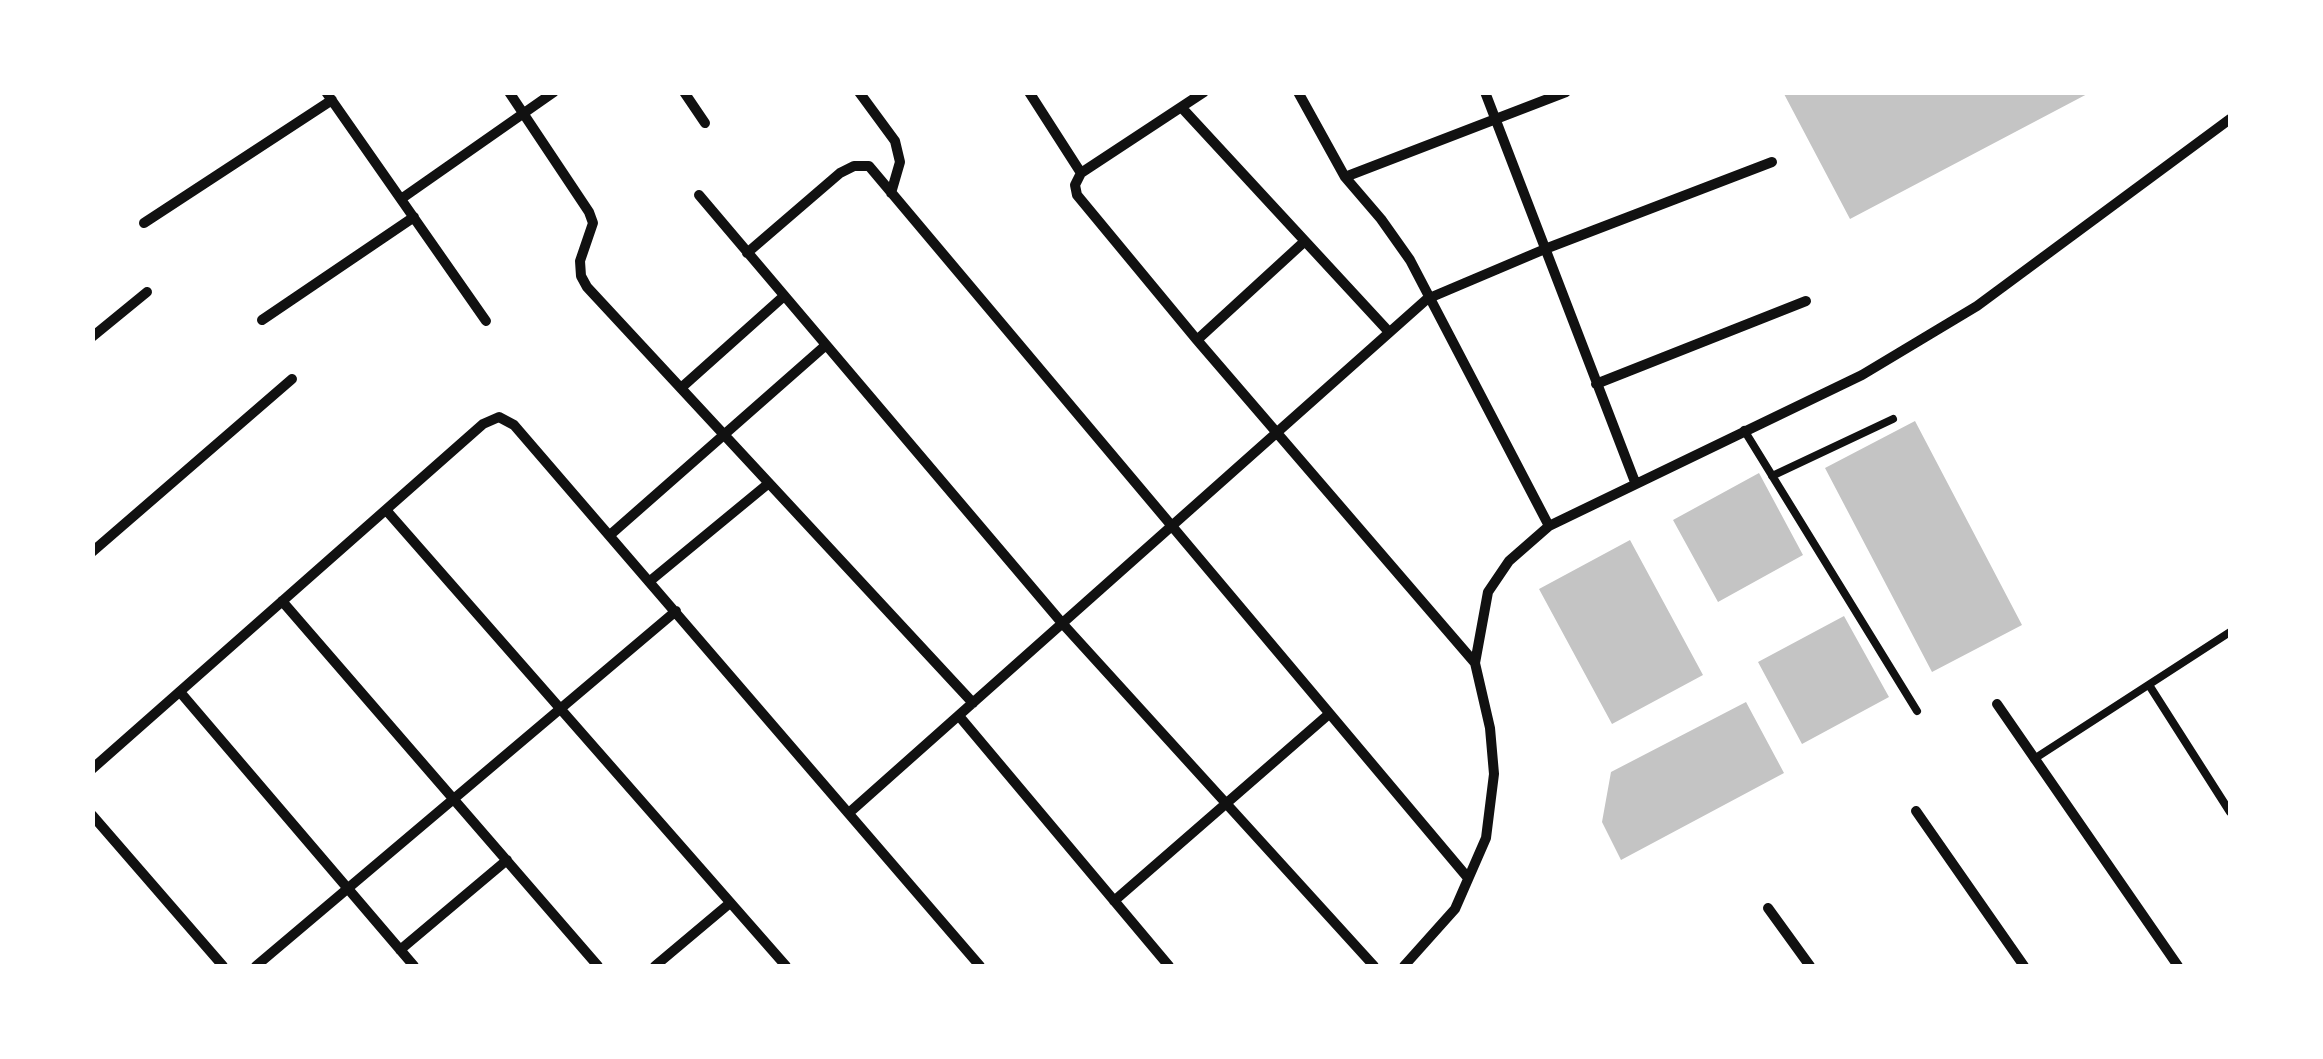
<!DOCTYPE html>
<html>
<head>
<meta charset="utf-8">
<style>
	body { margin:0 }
	#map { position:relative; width:2323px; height:1059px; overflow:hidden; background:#fff; font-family:"Libre Baskerville",serif }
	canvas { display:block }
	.frame { position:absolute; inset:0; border:95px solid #fff; pointer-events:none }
</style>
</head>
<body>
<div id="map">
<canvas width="2323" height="1059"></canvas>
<div class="frame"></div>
</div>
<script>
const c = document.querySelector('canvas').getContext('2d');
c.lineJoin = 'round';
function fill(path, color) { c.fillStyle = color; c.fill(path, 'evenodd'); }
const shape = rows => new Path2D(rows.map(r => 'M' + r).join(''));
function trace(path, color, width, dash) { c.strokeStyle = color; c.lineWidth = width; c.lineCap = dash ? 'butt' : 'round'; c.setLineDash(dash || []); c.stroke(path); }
fill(shape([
	[1783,92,2091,92,1850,219],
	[1915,421,2022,625,1932,672,1825,468],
	[1759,473,1803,555,1718,602,1673,520],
	[1630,540,1703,675,1612,724,1539,589],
	[1844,616,1889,697,1802,744,1758,662],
	[1746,702,1784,773,1621,860,1602,822,1611,772]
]), '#c4c4c4');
trace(shape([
	[1744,430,1917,711],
	[1772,476,1893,419],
	[2149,685,2230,812],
	[2034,759,2230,632]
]), '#111', 8);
trace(shape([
	[326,92,486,321],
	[509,92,589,212,593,223,580,261,581,276,587,287,973,703],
	[684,92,705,123],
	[859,92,895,141,900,162,891,193],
	[1029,92,1081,173],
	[1204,92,1081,173,1075,185,1077,195,1197,340,1475,663],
	[1298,92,1345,177,1381,219,1410,260,1549,526],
	[1485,92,1635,482],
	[1182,108,1389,332],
	[1345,177,1566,92],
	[699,195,1062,623,1374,966],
	[401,199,554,92],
	[144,223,332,100],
	[747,253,840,173,854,166,869,166,1468,878],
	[262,320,414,217],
	[92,337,147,292],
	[1197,340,1305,241],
	[1596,384,1806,301],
	[681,388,784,296],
	[386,510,786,966],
	[610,535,826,345],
	[92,552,292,379],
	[650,581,769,483],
	[282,601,598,966],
	[180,692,414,966],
	[1997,704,2178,966],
	[959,716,1169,966],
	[92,769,483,424,499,417,514,425,980,966],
	[1916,811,2024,966],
	[850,812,1427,299,1545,249,1772,162],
	[92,815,223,966],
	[1114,901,1329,714],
	[1768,908,1810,966],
	[400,950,507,860],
	[256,966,676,611],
	[655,966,730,903],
	[1404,966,1455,909,1486,838,1494,774,1490,728,1475,663,1488,592,1509,561,1549,526,1862,375,1977,306,2230,119]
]), '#111', 10);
</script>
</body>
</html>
